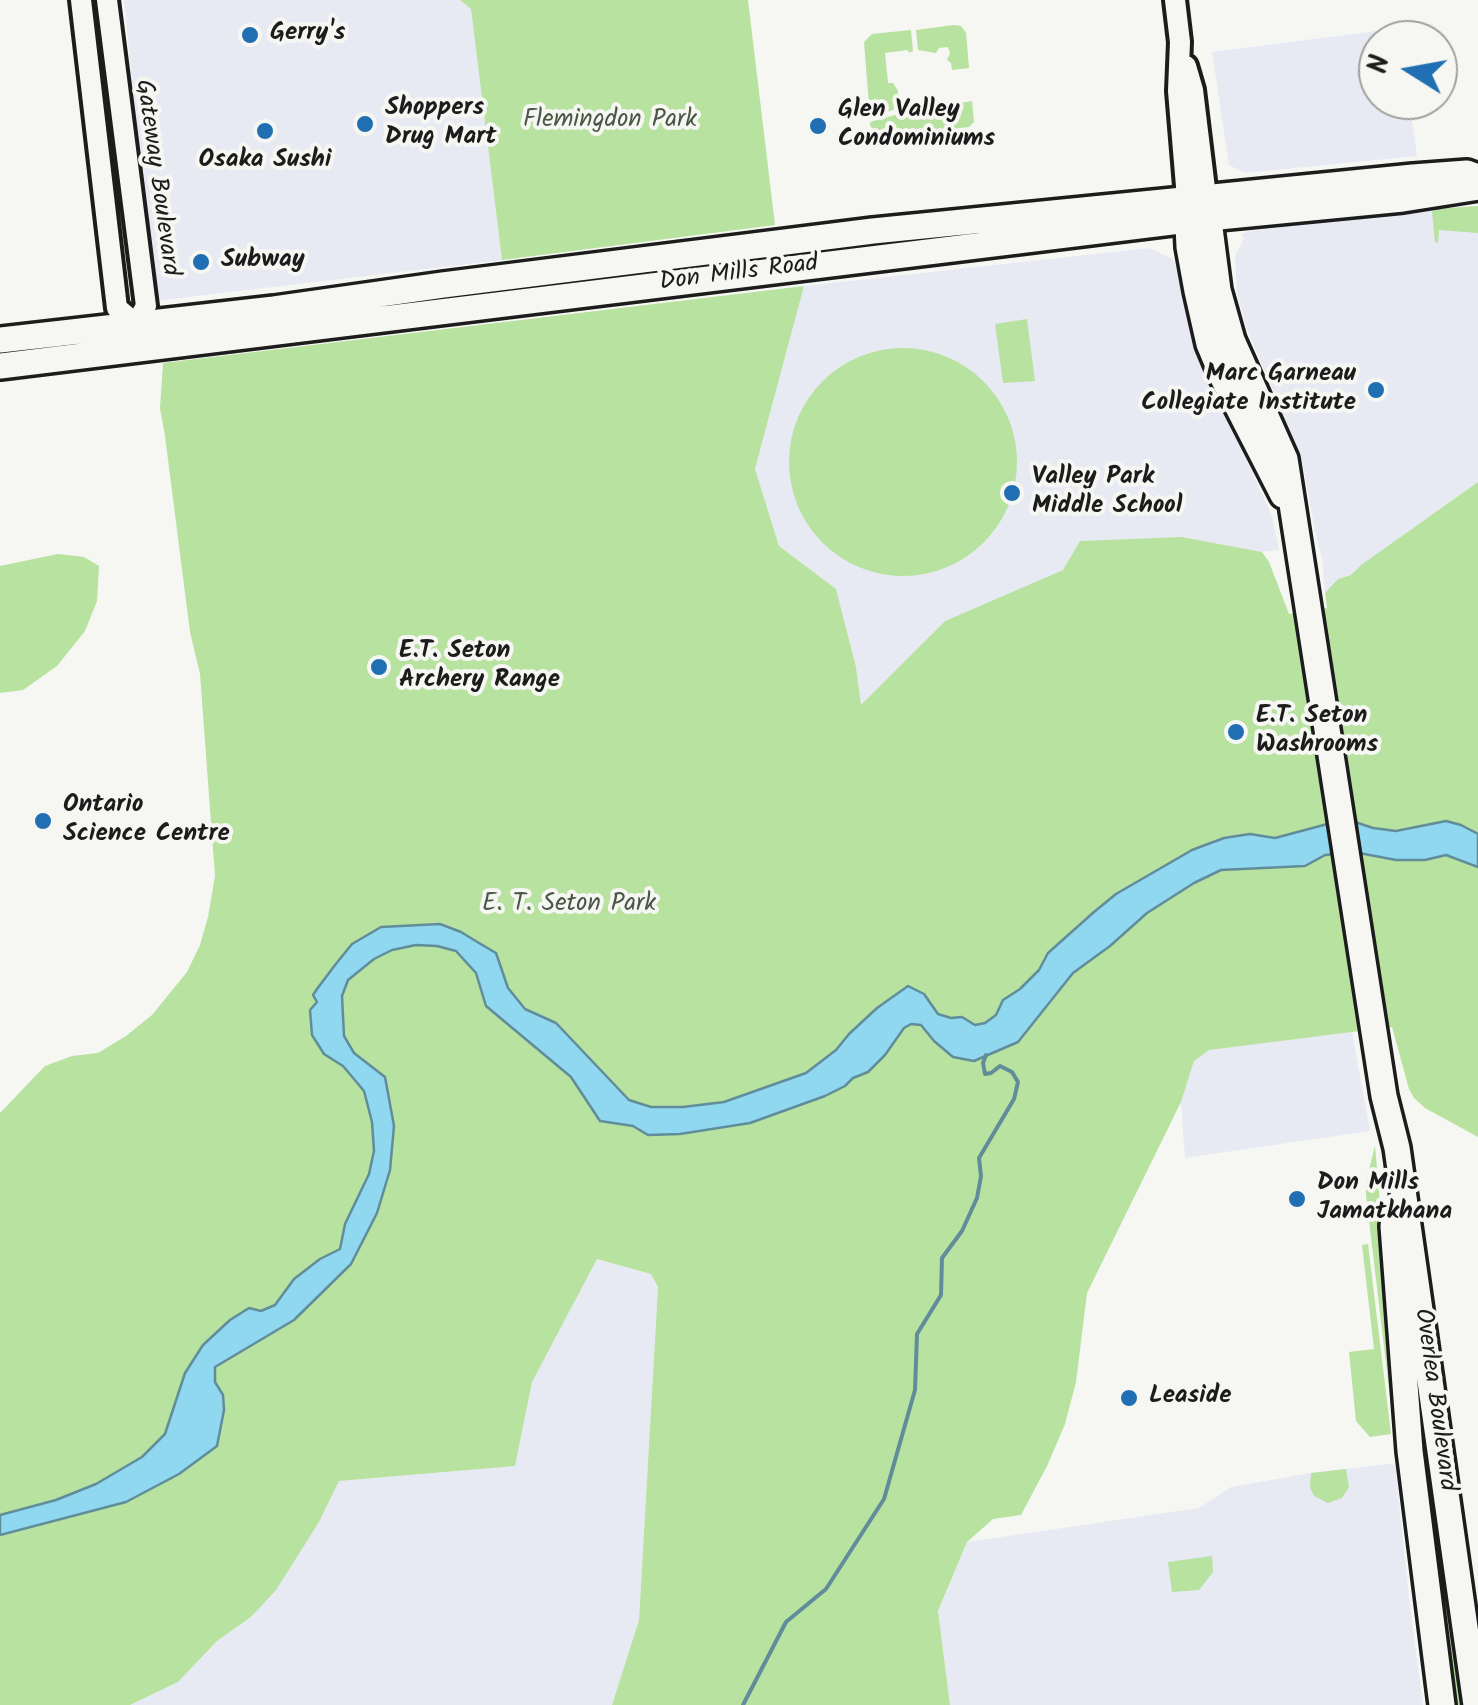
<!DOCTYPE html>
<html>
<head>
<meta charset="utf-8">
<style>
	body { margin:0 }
	#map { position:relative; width:1478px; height:1705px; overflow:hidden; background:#f6f6f2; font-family:Kalam,sans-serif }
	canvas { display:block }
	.north { position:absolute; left:1358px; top:20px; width:100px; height:100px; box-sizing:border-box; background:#f6f6f2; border:2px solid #9f9f9c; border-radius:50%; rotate:281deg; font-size:28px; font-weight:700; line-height:40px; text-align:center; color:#1c1c1c }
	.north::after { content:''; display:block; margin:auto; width:35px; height:45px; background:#1f6fb2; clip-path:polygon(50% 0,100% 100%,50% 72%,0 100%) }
</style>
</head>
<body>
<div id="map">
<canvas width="1478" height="1705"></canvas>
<div class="north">N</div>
</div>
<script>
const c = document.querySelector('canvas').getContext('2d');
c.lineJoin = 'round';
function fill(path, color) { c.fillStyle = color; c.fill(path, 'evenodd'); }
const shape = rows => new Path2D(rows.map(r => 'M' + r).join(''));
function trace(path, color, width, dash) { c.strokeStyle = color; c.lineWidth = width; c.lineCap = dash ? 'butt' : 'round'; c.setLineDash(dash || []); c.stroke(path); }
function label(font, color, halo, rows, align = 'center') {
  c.font = font + ' Kalam,sans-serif'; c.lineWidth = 8; c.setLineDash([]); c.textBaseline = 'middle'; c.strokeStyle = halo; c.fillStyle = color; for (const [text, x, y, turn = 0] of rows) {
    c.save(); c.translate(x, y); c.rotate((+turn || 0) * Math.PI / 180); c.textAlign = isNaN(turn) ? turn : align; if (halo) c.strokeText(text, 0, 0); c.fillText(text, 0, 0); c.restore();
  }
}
fill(shape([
	[124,0,460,0,471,9,502,260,154,301],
	[1400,28,1401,40,1378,40,1378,100,1409,100,1417,156,1245,173,1229,165,1212,52],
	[1478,206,1478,482,1361,565,1351,575,1338,579,1325,593,1322,558,1315,531,1301,455,1247,330,1237,293,1235,256,1244,239,1242,234,1250,231,1400,211],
	[1149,248,1173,259,1178,268,1192,339,1272,516,1279,550,1262,552,1182,537,1063,570,945,621,861,706,856,667,836,589,779,546,755,469,804,286],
	[1352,1032,1370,1131,1185,1158,1181,1102,1194,1061,1208,1050],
	[596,1259,651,1274,658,1287,639,1620,612,1705,130,1705,178,1682,217,1641,252,1617,319,1522,339,1481,515,1466,532,1382],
	[1390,1464,1395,1465,1398,1492,1410,1607,1423,1705,950,1705,938,1612,967,1542,1199,1508,1231,1487,1311,1473]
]), '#e7eaf3');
fill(shape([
	[460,0,748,0,775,225,502,260,471,9],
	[954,25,961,26,966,33,969,68,952,70,951,63,947,60,950,53,948,47,939,48,936,53,918,50,916,30],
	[911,30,913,51,909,53,908,50,885,53,888,83,893,83,898,91,898,106,893,110,870,117,864,42,872,34],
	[972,101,974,122,969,127,883,137,876,135,870,125,870,122,902,113,910,109,913,111,918,110,918,107,927,109,927,106,936,108,936,106,939,105,940,108,944,107,948,104,948,107,953,106,954,104],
	[1478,206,1478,233,1439,230,1438,243,1435,242,1432,212,1436,209],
	[804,286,755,469,779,546,836,589,856,667,861,705,945,621,1063,570,1080,541,1182,537,1262,552,1269,562,1289,614,1327,608,1325,593,1338,579,1351,575,1361,565,1478,482,1478,1137,1425,1108,1414,1098,1409,1089,1392,1027,1209,1050,1194,1061,1181,1102,1087,1293,1076,1382,1065,1424,1047,1466,1021,1515,993,1519,967,1542,938,1611,950,1705,612,1705,639,1620,658,1287,651,1274,597,1259,532,1382,515,1466,339,1481,319,1522,276,1590,251,1617,217,1641,178,1682,130,1705,0,1705,0,1113,45,1066,72,1056,98,1053,126,1036,152,1015,187,972,200,945,208,917,215,876,200,674,190,632,165,436,160,408,163,363],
	[1027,319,1035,381,1003,383,995,324],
	'789 462a114 114 0 1 1 228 0a114 114 0 1 1-228 0Z',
	[58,554,84,557,99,566,97,601,85,631,57,666,23,690,0,693,0,566],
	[1375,1146,1400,1425,1399,1430,1394,1431,1366,1195,1366,1182],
	[1368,1244,1391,1434,1370,1437,1356,1421,1349,1352,1374,1349,1362,1245],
	[1346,1469,1349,1487,1342,1498,1328,1503,1314,1496,1310,1487,1311,1473],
	[1428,1474,1432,1474,1470,1705,1454,1705,1425,1476],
	[1212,1556,1213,1572,1199,1590,1172,1592,1168,1562]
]), '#b7e29f');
const water = shape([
	[1446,821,1461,825,1478,834,1478,867,1446,855,1425,860,1396,860,1354,852,1325,855,1305,866,1221,870,1194,883,1147,913,1110,946,1073,973,1018,1042,974,1061,953,1057,934,1041,921,1025,911,1024,904,1028,885,1055,868,1072,853,1078,845,1086,825,1096,750,1123,680,1134,648,1135,633,1126,600,1121,571,1077,486,1006,476,973,456,951,437,946,416,945,392,950,374,959,348,980,342,996,344,1036,354,1053,385,1077,394,1126,390,1170,377,1213,351,1264,294,1320,215,1367,215,1382,223,1395,224,1410,217,1446,179,1474,126,1502,0,1535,0,1515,56,1500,96,1484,142,1457,165,1434,185,1373,203,1345,230,1320,249,1308,261,1311,275,1305,294,1279,320,1259,340,1249,345,1224,369,1174,374,1151,372,1122,364,1091,343,1066,324,1054,312,1035,310,1010,317,1002,313,995,317,989,335,965,352,944,381,927,440,924,461,932,479,943,496,953,508,988,525,1009,556,1023,629,1100,651,1107,683,1107,724,1102,806,1073,836,1050,849,1034,877,1008,908,986,924,994,938,1014,951,1018,962,1017,975,1025,985,1023,996,1015,1003,1000,1020,989,1039,970,1048,953,1094,912,1116,894,1192,850,1224,838,1250,834,1275,838,1335,822,1355,822,1373,828,1396,831,1446,821]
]);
fill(water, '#8fd8f0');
trace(water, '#618d9b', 2.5);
trace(shape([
	[743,1705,786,1622,826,1589,884,1499,915,1390,917,1334,941,1295,942,1258,962,1231,977,1198,981,1176,979,1158,1014,1099,1018,1082,1012,1072,1000,1066,991,1073,985,1074,983,1063,986,1055]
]), '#618d9b', 4);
const minor = shape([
	[81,0,117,308,136,324,146,306,107,0],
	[1175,0,1180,42,1178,91,1187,198],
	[1186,66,1193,90,1206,197]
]);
const major = shape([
	[1206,197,1218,290,1232,340,1285,459,1384,1096,1397,1148,1476,1705],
	[1187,204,1189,247,1197,291,1209,344,1224,380,1283,495],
	[0,340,274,309,443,285,873,231,1413,177,1467,173,1478,177],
	[0,366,1188,220,1403,199,1478,187],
	[1393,1226,1410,1451,1442,1705]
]);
trace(minor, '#1c1c1c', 28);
trace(major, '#1c1c1c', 32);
trace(minor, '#f6f6f2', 20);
trace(major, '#f6f6f2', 25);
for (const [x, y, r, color] of [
	[250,35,10,"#1f6fb2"],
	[365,124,10,"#1f6fb2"],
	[818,126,10,"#1f6fb2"],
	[265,131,10,"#1f6fb2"],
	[201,262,10,"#1f6fb2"],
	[1376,390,10,"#1f6fb2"],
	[1012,493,10,"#1f6fb2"],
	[379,667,10,"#1f6fb2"],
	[1236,732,10,"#1f6fb2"],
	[43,821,10,"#1f6fb2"],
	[1297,1199,10,"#1f6fb2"],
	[1129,1398,10,"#1f6fb2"]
]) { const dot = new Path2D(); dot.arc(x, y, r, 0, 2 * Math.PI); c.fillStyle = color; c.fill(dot); trace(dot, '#f6f6f2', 4); }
label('bold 25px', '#1c1c1c', '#f6f6f2', [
	["Gerry's",270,35],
	["Shoppers",385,110],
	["Drug Mart",385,139],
	["Glen Valley",838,112],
	["Condominiums",838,141],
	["Osaka Sushi",265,162,"center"],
	["Subway",221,262],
	["Marc Garneau",1356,376,"right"],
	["Collegiate Institute",1356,405,"right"],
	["Valley Park",1032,479],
	["Middle School",1032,508],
	["E.T. Seton",399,653],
	["Archery Range",399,682],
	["E.T. Seton",1256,718],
	["Washrooms",1256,747],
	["Ontario",63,807],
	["Science Centre",63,836],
	["Don Mills",1317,1185],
	["Jamatkhana",1317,1214],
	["Leaside",1149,1398]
], 'left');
label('25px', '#4a5743', '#f6f6f2', [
	["Flemingdon Park",610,122],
	["E. T. Seton Park",569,906]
]);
label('25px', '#1c1c1c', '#f6f6f2', [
	["Gateway Boulevard",155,178,82],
	["Don Mills Road",739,275,-7],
	["Overlea Boulevard",1433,1400,82]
]);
</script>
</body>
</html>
